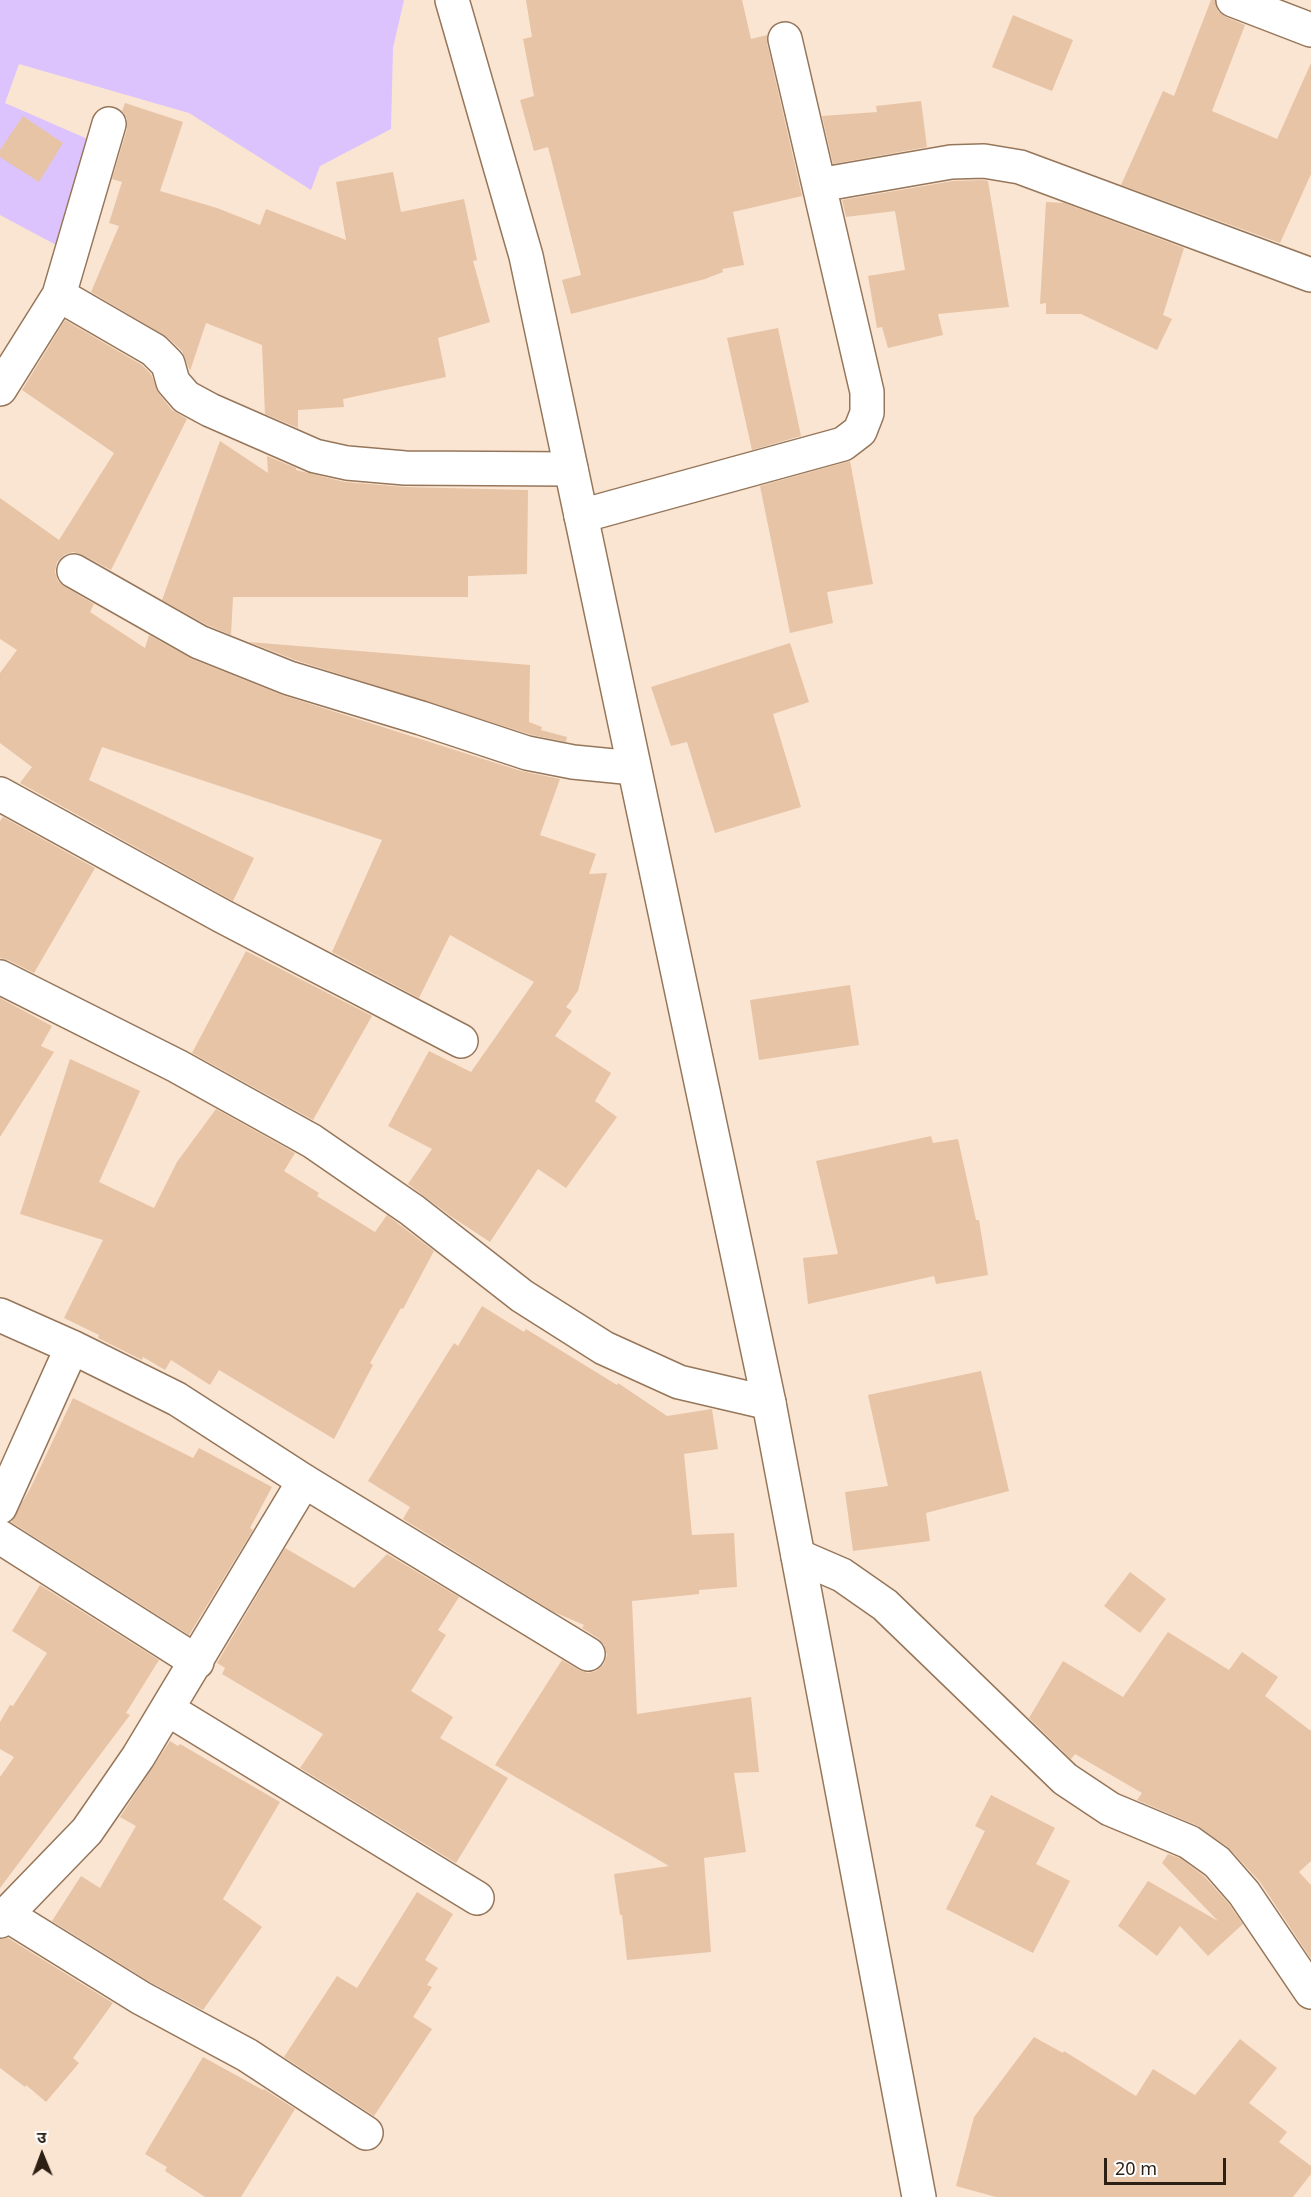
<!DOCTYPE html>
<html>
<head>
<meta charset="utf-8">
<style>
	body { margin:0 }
	#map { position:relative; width:1311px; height:2197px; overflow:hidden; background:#fae5d2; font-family:"Noto Sans","Noto Sans Devanagari",sans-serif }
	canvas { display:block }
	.north { position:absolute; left:12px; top:2125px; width:60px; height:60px; -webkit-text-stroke:4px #fff; paint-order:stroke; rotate:359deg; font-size:16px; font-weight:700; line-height:24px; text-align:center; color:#2c1f13 }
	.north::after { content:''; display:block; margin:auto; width:21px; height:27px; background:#2c1f13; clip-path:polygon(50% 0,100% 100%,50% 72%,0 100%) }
	.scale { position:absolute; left:1104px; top:2158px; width:122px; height:27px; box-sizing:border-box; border:3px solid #2c1f13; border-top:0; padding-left:8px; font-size:18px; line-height:21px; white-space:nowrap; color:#2c1f13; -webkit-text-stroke:4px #fff; paint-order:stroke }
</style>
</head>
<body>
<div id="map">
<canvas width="1311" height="2197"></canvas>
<div class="north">उ</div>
<div class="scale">20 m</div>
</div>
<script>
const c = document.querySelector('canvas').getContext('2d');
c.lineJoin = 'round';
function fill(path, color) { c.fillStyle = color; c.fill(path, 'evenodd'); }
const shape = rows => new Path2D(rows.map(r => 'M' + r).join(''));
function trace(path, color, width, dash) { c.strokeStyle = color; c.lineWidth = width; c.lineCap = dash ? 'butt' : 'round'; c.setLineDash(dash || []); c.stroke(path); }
fill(shape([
	[0,0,404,0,393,48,391,129,320,166,311,190,189,113,19,64,5,103,90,140,58,246,0,215]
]), '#dcc3fe');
fill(shape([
	[526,0,742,0,751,39,767,35,767,43,802,196,733,212,744,265,722,269,723,272,705,279,571,314,562,280,581,275,548,147,534,151,520,100,534,96,523,39,532,37],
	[1211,0,1215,0,1218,11,1226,17,1245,25,1212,111,1277,139,1311,63,1311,174,1280,243,1121,185,1163,91,1174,96],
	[1013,15,1073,40,1052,91,992,67],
	[921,101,927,147,833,164,822,116,877,112,876,106],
	[125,103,183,122,160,191,217,208,260,225,266,209,346,240,336,182,393,172,401,212,464,199,477,260,473,261,490,322,438,338,446,377,343,399,344,407,298,410,298,428,265,414,262,345,206,323,190,371,182,351,167,337,91,292,119,226,109,223,122,182,112,179,127,129,127,119,122,111],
	[23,116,63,143,39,182,0,157,0,150],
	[983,180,988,181,1009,307,938,314,943,335,888,348,882,327,877,328,868,276,905,270,895,211,846,217,842,200,953,181],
	[1046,202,1064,203,1184,248,1163,315,1172,319,1157,350,1081,314,1046,314,1046,303,1040,304],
	[65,320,142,365,151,374,159,394,172,410,187,419,111,570,83,555,73,552,64,555,57,562,55,572,58,581,65,587,94,604,90,612,145,648,149,635,192,659,282,695,521,771,560,779,540,835,596,854,589,874,607,873,578,991,566,1007,572,1011,555,1036,611,1073,595,1101,617,1117,566,1188,538,1169,490,1242,452,1217,408,1184,432,1149,388,1126,429,1051,471,1072,534,982,450,935,419,998,332,952,382,840,102,747,89,780,254,858,233,901,20,783,32,767,0,743,0,673,17,650,0,639,0,498,59,540,114,453,22,390],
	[778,328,801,436,752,450,727,338],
	[220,441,268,473,267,456,296,468,296,470,345,482,405,487,528,490,527,574,468,576,468,597,233,597,231,635,207,625,162,600],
	[850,461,873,584,827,592,833,623,790,633,760,486],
	[249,642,530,665,529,722,542,727,541,730,567,737,566,742,532,735,295,660],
	[790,643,809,702,773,714,801,807,715,833,687,742,671,746,651,687],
	[3,817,95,868,34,973,8,960,0,958,0,821],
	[246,951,372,1016,313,1120,192,1053],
	[850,985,859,1045,759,1060,750,1000],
	[0,998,52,1026,41,1046,54,1052,0,1137],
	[70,1059,140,1091,99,1182,154,1208,177,1162,216,1109,295,1153,284,1171,319,1193,317,1196,375,1232,387,1215,434,1251,403,1309,401,1308,370,1363,373,1365,334,1439,219,1370,210,1385,171,1360,165,1370,143,1357,142,1360,98,1338,99,1335,64,1318,103,1240,20,1214],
	[931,1136,933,1143,958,1139,976,1220,979,1220,988,1275,936,1284,934,1276,808,1304,803,1258,838,1254,816,1161],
	[482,1306,524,1332,526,1329,617,1385,618,1383,667,1416,712,1409,718,1449,684,1454,692,1535,734,1533,737,1587,699,1590,699,1594,632,1601,637,1714,751,1697,759,1772,734,1773,746,1852,704,1858,711,1952,627,1960,622,1915,620,1915,614,1874,669,1866,495,1765,562,1660,579,1670,588,1673,596,1671,604,1664,607,1655,604,1645,598,1638,582,1628,584,1625,554,1612,403,1519,410,1507,368,1481,454,1343,458,1346],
	[981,1371,1009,1491,926,1513,930,1541,853,1551,845,1492,888,1486,868,1395],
	[73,1398,193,1458,199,1448,272,1487,250,1528,253,1530,189,1635,11,1522,31,1487],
	[285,1548,354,1588,387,1554,459,1597,438,1630,446,1635,411,1691,453,1717,440,1738,508,1778,456,1863,300,1768,323,1734,222,1674,225,1668,217,1663],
	[1130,1572,1166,1599,1140,1633,1104,1606],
	[40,1585,159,1660,126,1713,130,1715,0,1888,0,1777,14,1757,0,1749,0,1722,10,1705,13,1706,47,1653,12,1631],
	[1168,1632,1229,1670,1242,1652,1278,1677,1265,1696,1311,1731,1311,1861,1299,1872,1311,1885,1311,1959,1260,1882,1228,1847,1196,1825,1137,1800,1142,1793,1075,1754,1071,1759,1029,1718,1063,1661,1123,1697],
	[170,1741,178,1746,180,1744,280,1802,223,1899,262,1927,203,2010,150,1982,52,1921,81,1876,100,1888,136,1826,120,1817],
	[991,1795,1055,1828,1036,1864,1070,1881,1033,1953,946,1909,985,1831,975,1826],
	[1168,1854,1180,1858,1204,1876,1229,1904,1243,1924,1208,1956,1180,1926,1157,1956,1118,1926,1148,1881,1218,1921,1162,1863],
	[417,1892,453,1914,425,1960,438,1968,427,1985,432,1987,413,2017,432,2029,374,2116,284,2057,337,1976,357,1988],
	[8,1938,113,2003,73,2058,79,2063,46,2102,26,2085,25,2087,0,2068,0,1939],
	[1034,2037,1063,2053,1064,2051,1136,2096,1153,2069,1195,2095,1240,2039,1277,2068,1249,2103,1287,2132,1279,2142,1311,2166,1311,2174,1293,2197,996,2197,956,2186,974,2117],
	[203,2057,263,2090,264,2089,295,2109,241,2197,205,2197,165,2171,167,2167,145,2154]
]), '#e7c4a6');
const minor = shape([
	[1233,0,1311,30],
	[819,185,951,162,984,161,1020,167,1311,275],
	[59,295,154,350,168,364,173,382,186,397,210,410,315,456,347,463,405,468,571,469],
	[0,389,59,295,109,124],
	[581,516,843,444,860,431,867,413,867,392,785,39],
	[74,571,199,642,289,678,421,718,527,753,573,762,634,768],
	[0,794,222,916,461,1041],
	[0,977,177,1066,312,1141,412,1210,522,1296,604,1348,679,1382,769,1403],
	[0,1315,72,1347,177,1399,304,1481,588,1654],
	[0,1507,72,1347],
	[0,1537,197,1662],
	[798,1556,842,1575,885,1605,1065,1779,1110,1809,1189,1842,1217,1862,1244,1893,1311,1992],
	[169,1710,477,1898],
	[7,1915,141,1998,247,2055,366,2133],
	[0,1921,87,1831,138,1757,304,1481]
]);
const tertiary = shape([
	[452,0,526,256,769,1403,919,2197]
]);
trace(minor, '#96765a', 36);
trace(tertiary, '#96765a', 36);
trace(minor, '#fff', 33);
trace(tertiary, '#fff', 33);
</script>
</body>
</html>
